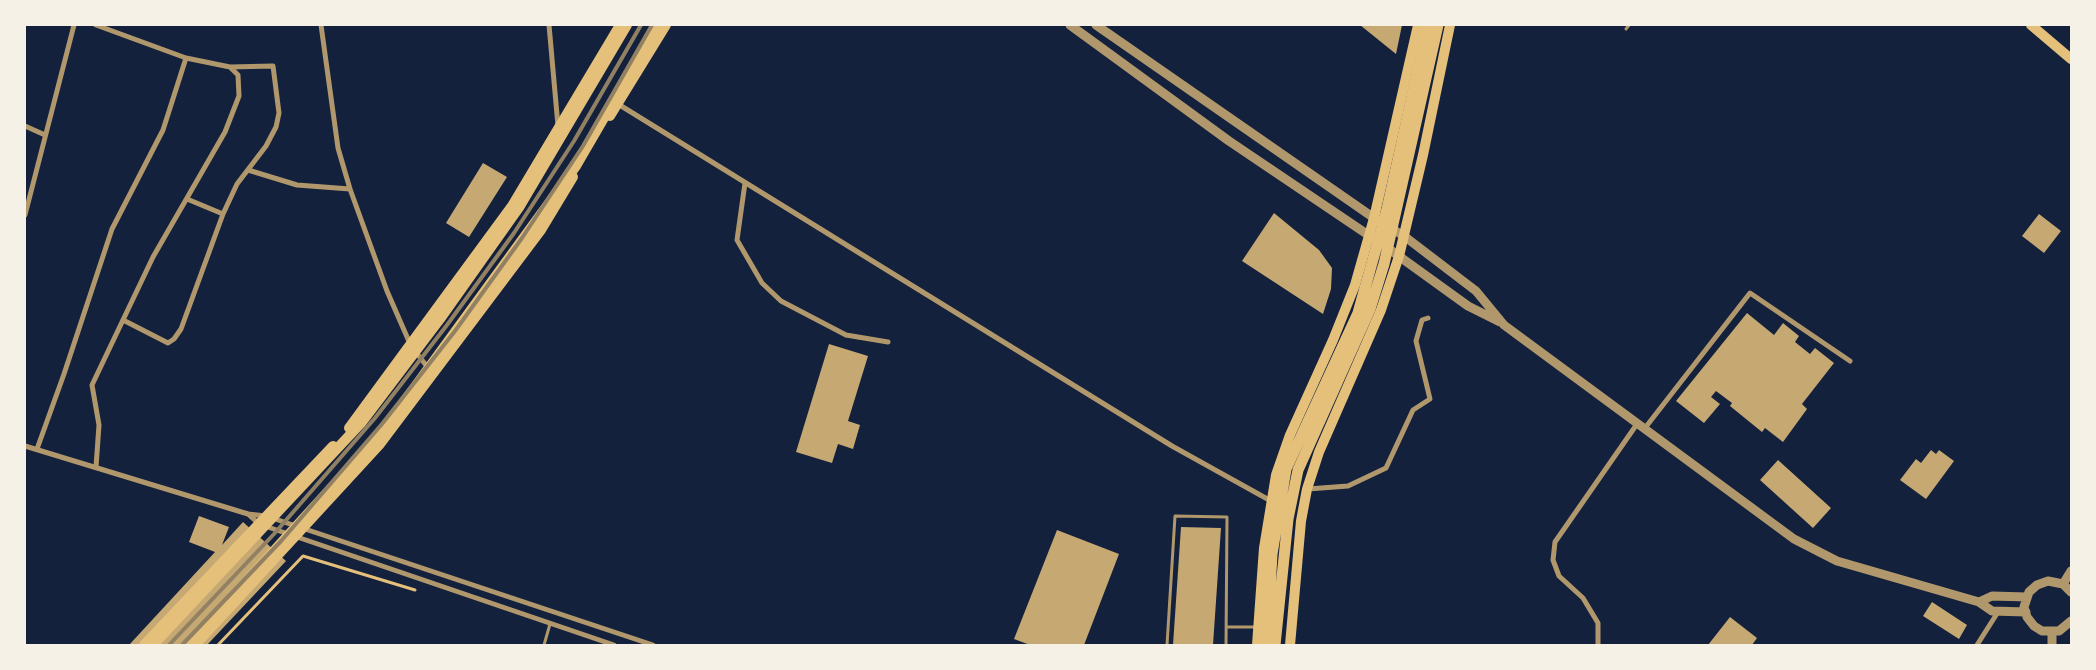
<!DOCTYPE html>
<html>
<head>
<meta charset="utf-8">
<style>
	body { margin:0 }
	#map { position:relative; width:2096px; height:670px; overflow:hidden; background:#14213d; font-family:Raleway,sans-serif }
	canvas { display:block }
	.frame { position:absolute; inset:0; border:26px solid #f6f1e7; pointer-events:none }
</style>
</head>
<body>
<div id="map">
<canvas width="2096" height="670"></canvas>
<div class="frame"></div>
</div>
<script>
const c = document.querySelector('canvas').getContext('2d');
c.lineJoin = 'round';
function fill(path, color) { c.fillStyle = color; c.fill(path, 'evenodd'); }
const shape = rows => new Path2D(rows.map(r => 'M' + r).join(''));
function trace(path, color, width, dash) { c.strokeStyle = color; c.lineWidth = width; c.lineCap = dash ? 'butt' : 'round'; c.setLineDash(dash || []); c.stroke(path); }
fill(shape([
	[1360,25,1402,25,1396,54],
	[483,163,507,177,469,237,446,223],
	[1274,213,1319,250,1332,268,1331,289,1323,314,1242,261],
	[2039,214,2061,231,2044,253,2022,236],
	[1747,313,1774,335,1783,323,1799,336,1795,342,1810,354,1815,348,1834,363,1802,404,1807,409,1783,442,1765,428,1762,432,1730,406,1732,403,1716,391,1711,397,1720,404,1704,423,1676,401],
	[829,344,868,356,848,421,860,425,853,449,838,444,832,463,796,452],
	[1931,450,1936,454,1939,450,1954,461,1926,499,1900,480,1916,459,1921,463],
	[1778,460,1831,508,1813,528,1760,480],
	[199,516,229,527,222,545,243,522,286,561,207,645,129,645,215,552,189,542],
	[1181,527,1221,528,1213,645,1173,645],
	[1057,530,1119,554,1084,645,1030,645,1014,639],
	[1932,602,1967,625,1959,639,1923,616],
	[1730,617,1757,638,1752,645,1708,645]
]), '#c6a872');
trace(shape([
	[218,645,303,556,415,590]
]), '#e5c07b', 3);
trace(shape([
	[1626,29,1629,25],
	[1226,627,1255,627],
	[544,645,550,624],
	[1167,645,1175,516,1227,517,1226,645]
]), '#b1986c', 3);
trace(shape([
	[321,25,338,148,350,189,387,291,411,346,429,369],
	[549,25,558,126],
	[618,104,1172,446,1271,501],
	[25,126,45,135],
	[248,170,297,185,350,189],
	[745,183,737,240,762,283,781,301,846,335,888,342],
	[187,199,223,214],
	[25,215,74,25],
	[123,320,168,343,174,339,181,329,223,214,237,184,266,146,276,127,279,113,273,66,230,67],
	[1645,428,1750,293,1850,361],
	[25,446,248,514,266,516,653,645],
	[37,449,64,374,112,229,163,130,186,58,96,25],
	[96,467,99,425,92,385,153,257,225,132,239,96,238,75,230,67,186,58],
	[1308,489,1348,486,1386,468,1413,410,1430,399,1416,341,1422,320,1428,318],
	[248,514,259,524,614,645],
	[1598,645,1598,623,1583,598,1559,576,1553,560,1555,542,1637,424],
	[1977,645,1998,612]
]), '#b1986c', 5);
trace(shape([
	[1070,25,1229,141,1389,249,1468,306,1500,322],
	[1096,25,1374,218,1404,236,1476,291,1504,325,1794,539,1837,561,1979,602,1992,611,2026,612],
	[2063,584,2071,571],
	[2071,592,2063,584,2048,581,2037,585,2029,592,2024,607,2027,617,2034,626,2042,631,2059,631,2071,621],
	[1979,602,1992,596,2027,597],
	[2052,632,2052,645]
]), '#b1986c', 9);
trace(shape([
	[2031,25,2071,59],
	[610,116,666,25],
	[349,428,512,206,620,25],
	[144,645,333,446],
	[195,645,380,444,541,230,573,177]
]), '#e5c07b', 10);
trace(shape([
	[153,645,362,422,440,319,520,206,627,25],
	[188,645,382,432,576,166,658,25],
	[1257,645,1264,548,1276,475,1290,435,1333,340,1355,285,1374,218,1418,25],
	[1290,645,1301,521,1307,489,1319,452,1381,310,1399,256,1423,155,1450,25]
]), '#e5c07b', 10);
trace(shape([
	[1267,645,1272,554,1286,469,1358,313,1387,209,1428,25],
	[1275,645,1288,519,1298,470,1370,309,1384,264,1438,25]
]), '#e5c07b', 11);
trace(shape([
	[169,645,274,534,375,418,447,325,514,233,574,141,641,25],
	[182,645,282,540,382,424,455,331,522,238,583,146,652,25]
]), '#918062', 4);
</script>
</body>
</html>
